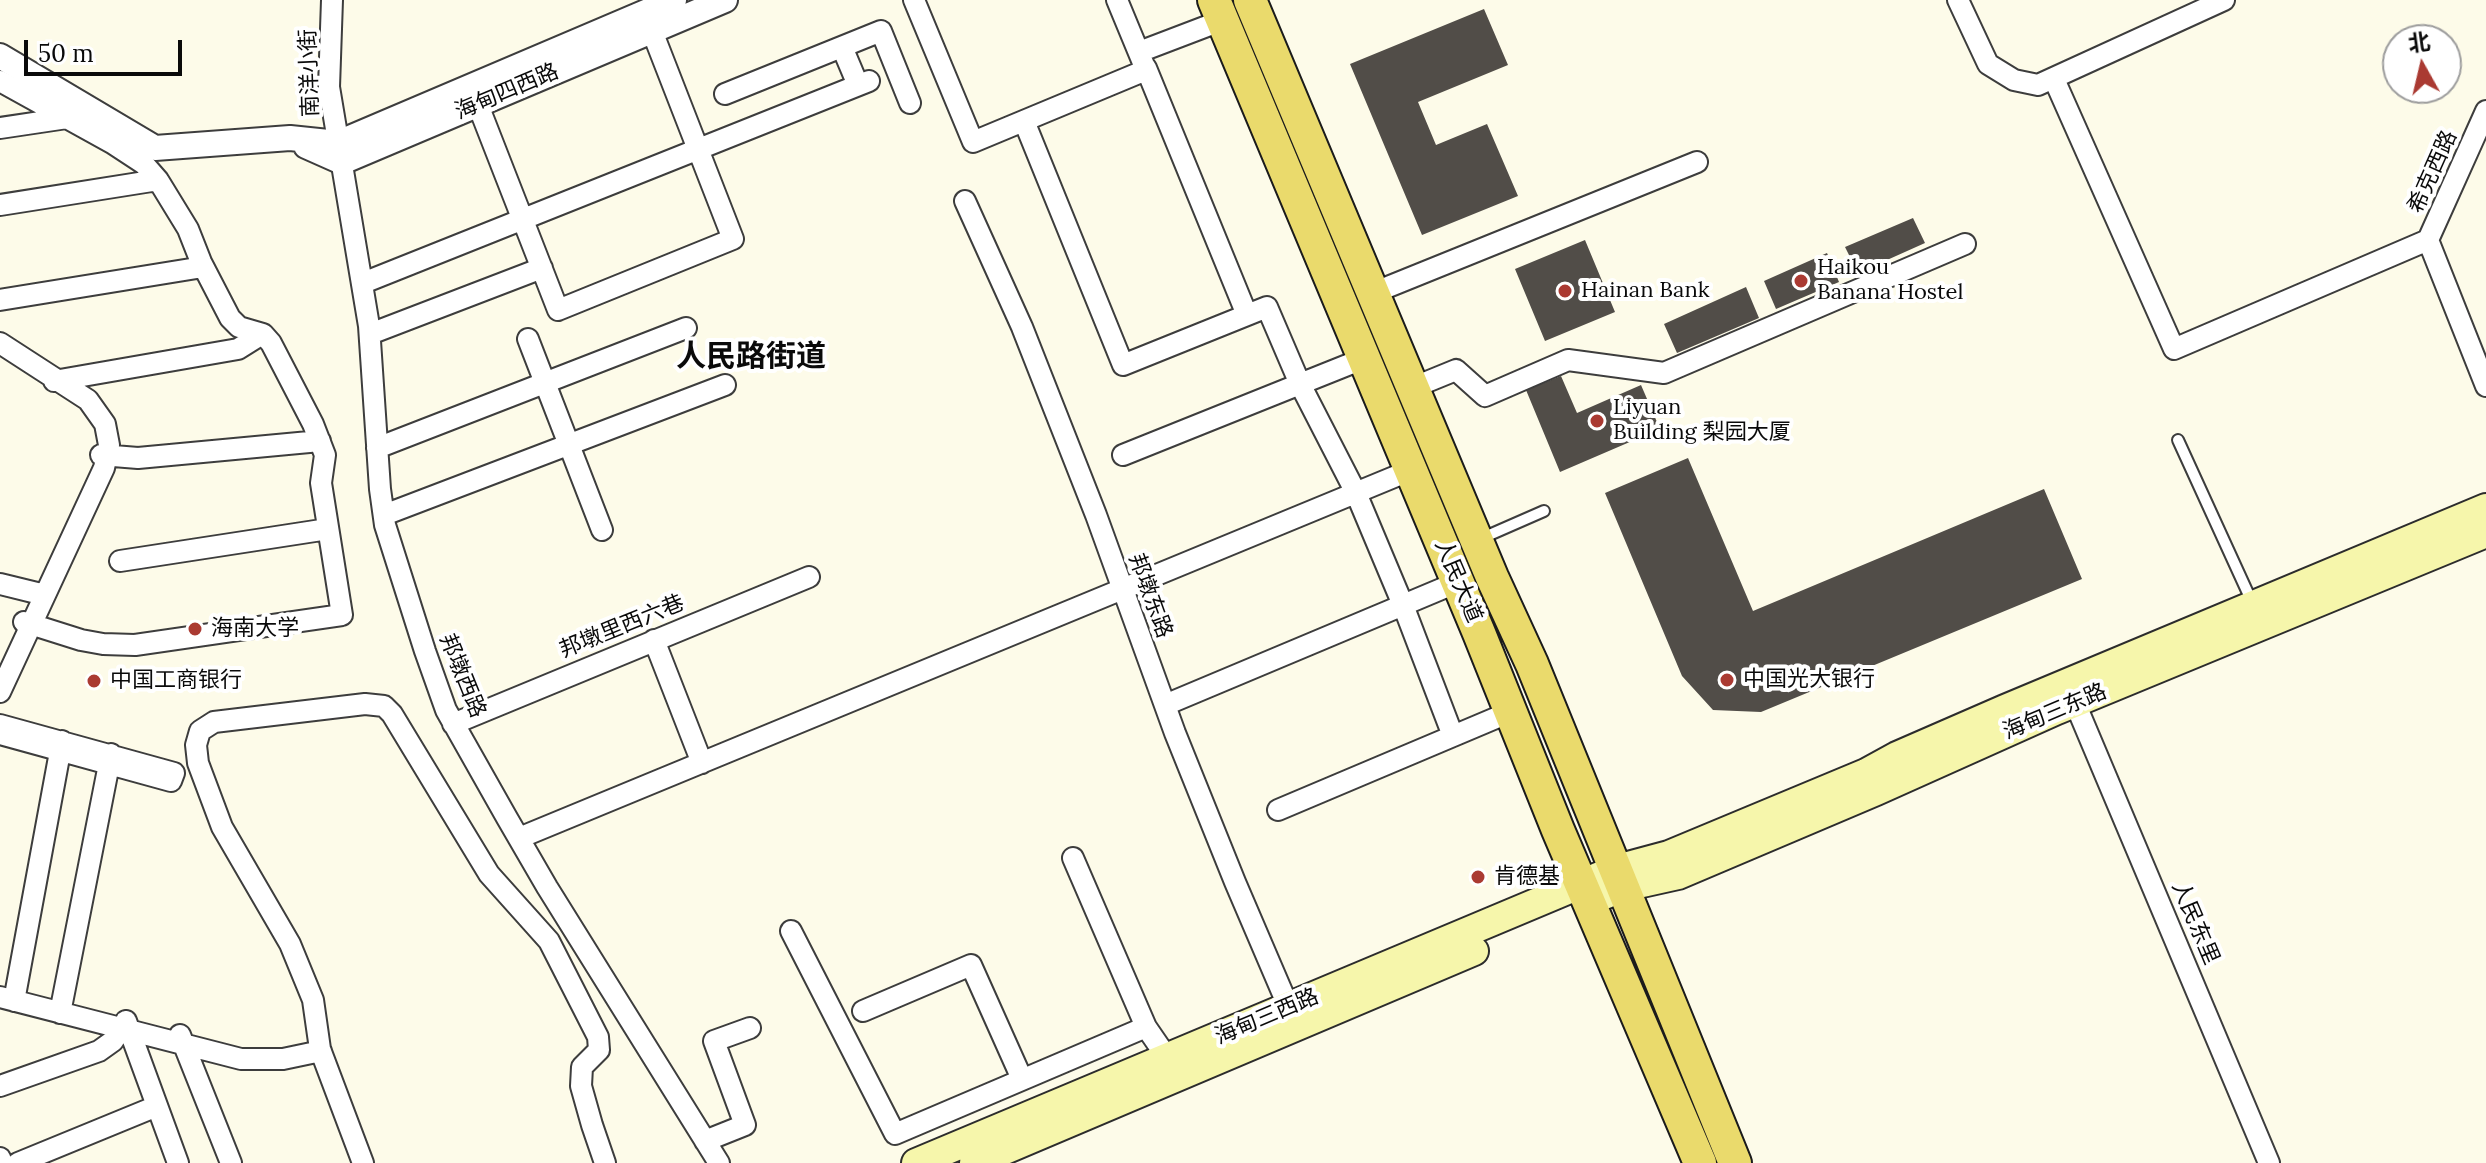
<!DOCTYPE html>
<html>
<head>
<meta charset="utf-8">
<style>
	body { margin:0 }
	#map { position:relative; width:2486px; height:1163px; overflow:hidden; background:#fdfbe9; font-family:Lora,"Noto Sans SC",serif }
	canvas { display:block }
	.north { position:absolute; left:2382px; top:24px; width:80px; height:80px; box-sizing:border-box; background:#fff; border:2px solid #9d9d9d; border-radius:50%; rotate:352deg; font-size:22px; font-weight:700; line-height:32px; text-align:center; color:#0a0a0a }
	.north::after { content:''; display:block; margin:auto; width:28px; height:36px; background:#aa3a32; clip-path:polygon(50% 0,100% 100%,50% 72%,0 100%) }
	.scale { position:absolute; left:24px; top:40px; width:158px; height:36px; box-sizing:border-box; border:4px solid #0a0a0a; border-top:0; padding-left:10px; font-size:24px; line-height:28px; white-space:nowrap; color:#0a0a0a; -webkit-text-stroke:6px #fff; paint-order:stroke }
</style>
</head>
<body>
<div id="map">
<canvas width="2486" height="1163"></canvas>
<div class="north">北</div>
<div class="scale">50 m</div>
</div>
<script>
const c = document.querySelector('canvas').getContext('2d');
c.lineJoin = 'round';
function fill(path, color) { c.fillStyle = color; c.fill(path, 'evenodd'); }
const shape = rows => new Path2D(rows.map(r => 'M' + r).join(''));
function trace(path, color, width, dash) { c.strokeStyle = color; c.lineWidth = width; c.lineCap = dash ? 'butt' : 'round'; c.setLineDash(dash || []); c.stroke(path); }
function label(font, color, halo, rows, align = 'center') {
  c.font = font + ' Lora,"Noto Sans SC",serif'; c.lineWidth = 8; c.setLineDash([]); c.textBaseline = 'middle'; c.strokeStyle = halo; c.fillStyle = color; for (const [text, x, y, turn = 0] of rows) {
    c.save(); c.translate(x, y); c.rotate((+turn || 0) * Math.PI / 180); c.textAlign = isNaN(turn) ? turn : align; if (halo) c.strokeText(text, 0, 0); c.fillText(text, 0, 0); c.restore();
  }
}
fill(shape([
	[1484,9,1508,65,1418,102,1436,145,1487,124,1518,196,1422,235,1350,64],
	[1913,218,1925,243,1858,273,1845,247],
	[1585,240,1615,312,1545,341,1515,269],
	[1827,253,1839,282,1776,309,1764,281],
	[1746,287,1759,318,1677,353,1664,324],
	[1561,376,1577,413,1641,385,1660,429,1560,472,1526,390],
	[1688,458,1753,611,2044,489,2082,579,1761,712,1713,710,1682,676,1605,493]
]), '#514d48');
const service = shape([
	[2178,440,2252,602],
	[1480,539,1544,511]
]);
const minor = shape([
	[332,0,329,87,369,326,380,489,385,525,425,651,446,710,507,818,547,887,719,1163],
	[914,0,973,142,1146,70,1117,0],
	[1958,0,1988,64,2014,80,2038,85,2224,0],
	[842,47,858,85],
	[1139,52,1223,20],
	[1146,68,1247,315],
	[2054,79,2174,349,2428,240],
	[0,81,112,143,144,164,158,180,188,229,201,262,230,318,239,327,263,334,271,343,313,424,325,455,321,483,342,615,135,645,103,644,81,640,24,622],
	[725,94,881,31,910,103],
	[478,105,558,310,733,239,652,31],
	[2486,111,2428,240,2486,386],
	[1024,121,1123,365,1267,307,1300,384,1365,358],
	[0,128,67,118],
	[965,201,1022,327,1096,515,1175,733,1235,882,1289,1008],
	[0,205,158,180],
	[363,283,869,81],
	[1373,293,1697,162],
	[0,300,203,267],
	[370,334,542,268],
	[528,339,602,530],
	[0,343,88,400,105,424,109,445,104,468,0,692],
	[54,381,238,349,262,334],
	[1412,388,1456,370,1485,396,1568,360,1664,373,1965,244],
	[377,448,686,328],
	[101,455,138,458,320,441],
	[1123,455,1300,384,1356,493,1403,605,1453,736],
	[384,515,725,385],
	[120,561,328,529],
	[0,584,45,595],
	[654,640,702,763],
	[2075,703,2269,1163],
	[1165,705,1458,582],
	[453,724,809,577],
	[0,725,174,773,171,781,0,734],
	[1278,810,1510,712],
	[519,838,1411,470],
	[1073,858,1146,1027],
	[791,931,895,1134,1146,1027,1168,1059],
	[0,997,241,1059,283,1059,321,1051],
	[14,1001,62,741],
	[863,1011,971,965,1022,1079],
	[60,1013,111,754],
	[126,1021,178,1163],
	[180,1035,231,1163],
	[0,1086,99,1051,113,1041,126,1021],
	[705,1141,745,1125,714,1041,750,1028],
	[0,1158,2,1163],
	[18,1163,157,1106],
	[363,1163,320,1049,313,1000,290,944,222,827,198,763,196,745,200,731,214,722,365,704,384,706,392,714,489,874,549,941,598,1037,599,1050,582,1067,581,1086,592,1125,605,1163]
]);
const tertiary = shape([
	[0,56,155,148,290,138,338,143,674,0],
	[306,146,342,162,725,0]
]);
const secondary = shape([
	[1604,895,1624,887,1678,875,1876,791,2057,710,2486,533],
	[916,1163,1617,869,1669,855,1866,773,1897,756,2005,709,2486,508],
	[974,1163,1474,951]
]);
const primary = shape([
	[1214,0,1479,633,1558,830,1700,1163],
	[1250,0,1492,577,1532,664,1735,1163]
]);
trace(service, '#3d3d3d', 14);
trace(minor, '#3d3d3d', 24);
trace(tertiary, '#3d3d3d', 28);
trace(secondary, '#2c2c2c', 32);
trace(primary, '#1b1b1b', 36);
trace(service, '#fff', 10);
trace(minor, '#fff', 20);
trace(tertiary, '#fff', 24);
trace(secondary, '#f6f6ab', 28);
trace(primary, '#eada6c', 32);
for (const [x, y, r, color] of [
	[1801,281,8,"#aa3a32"],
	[1565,291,8,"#aa3a32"],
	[1597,421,8,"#aa3a32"],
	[195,629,8,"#aa3a32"],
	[1727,680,8,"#aa3a32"],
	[94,681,8,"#aa3a32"],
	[1478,877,8,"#aa3a32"]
]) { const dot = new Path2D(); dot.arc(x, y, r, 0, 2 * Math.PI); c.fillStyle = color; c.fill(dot); trace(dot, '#fff', 3); }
label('22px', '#0a0a0a', '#fff', [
	["南洋小街",310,73,-92],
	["海甸四西路",507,92,-23],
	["希克西路",2433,172,-66],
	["人民大道",1458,581,67],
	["邦墩东路",1150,596,70],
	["邦墩里西六巷",622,627,-22],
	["邦墩西路",462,676,68],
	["海甸三东路",2055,712,-23],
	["人民东里",2195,923,67],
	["海甸三西路",1267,1017,-23]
]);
label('22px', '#0a0a0a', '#fff', [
	["Haikou",1817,268],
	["Banana Hostel",1817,293],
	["Hainan Bank",1581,291],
	["Liyuan",1613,408],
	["Building 梨园大厦",1613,433],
	["海南大学",211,629],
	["中国光大银行",1743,680],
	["中国工商银行",110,681],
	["肯德基",1494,877]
], 'left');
label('bold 30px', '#0a0a0a', '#fff', [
	["人民路街道",751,357]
]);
</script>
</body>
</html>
